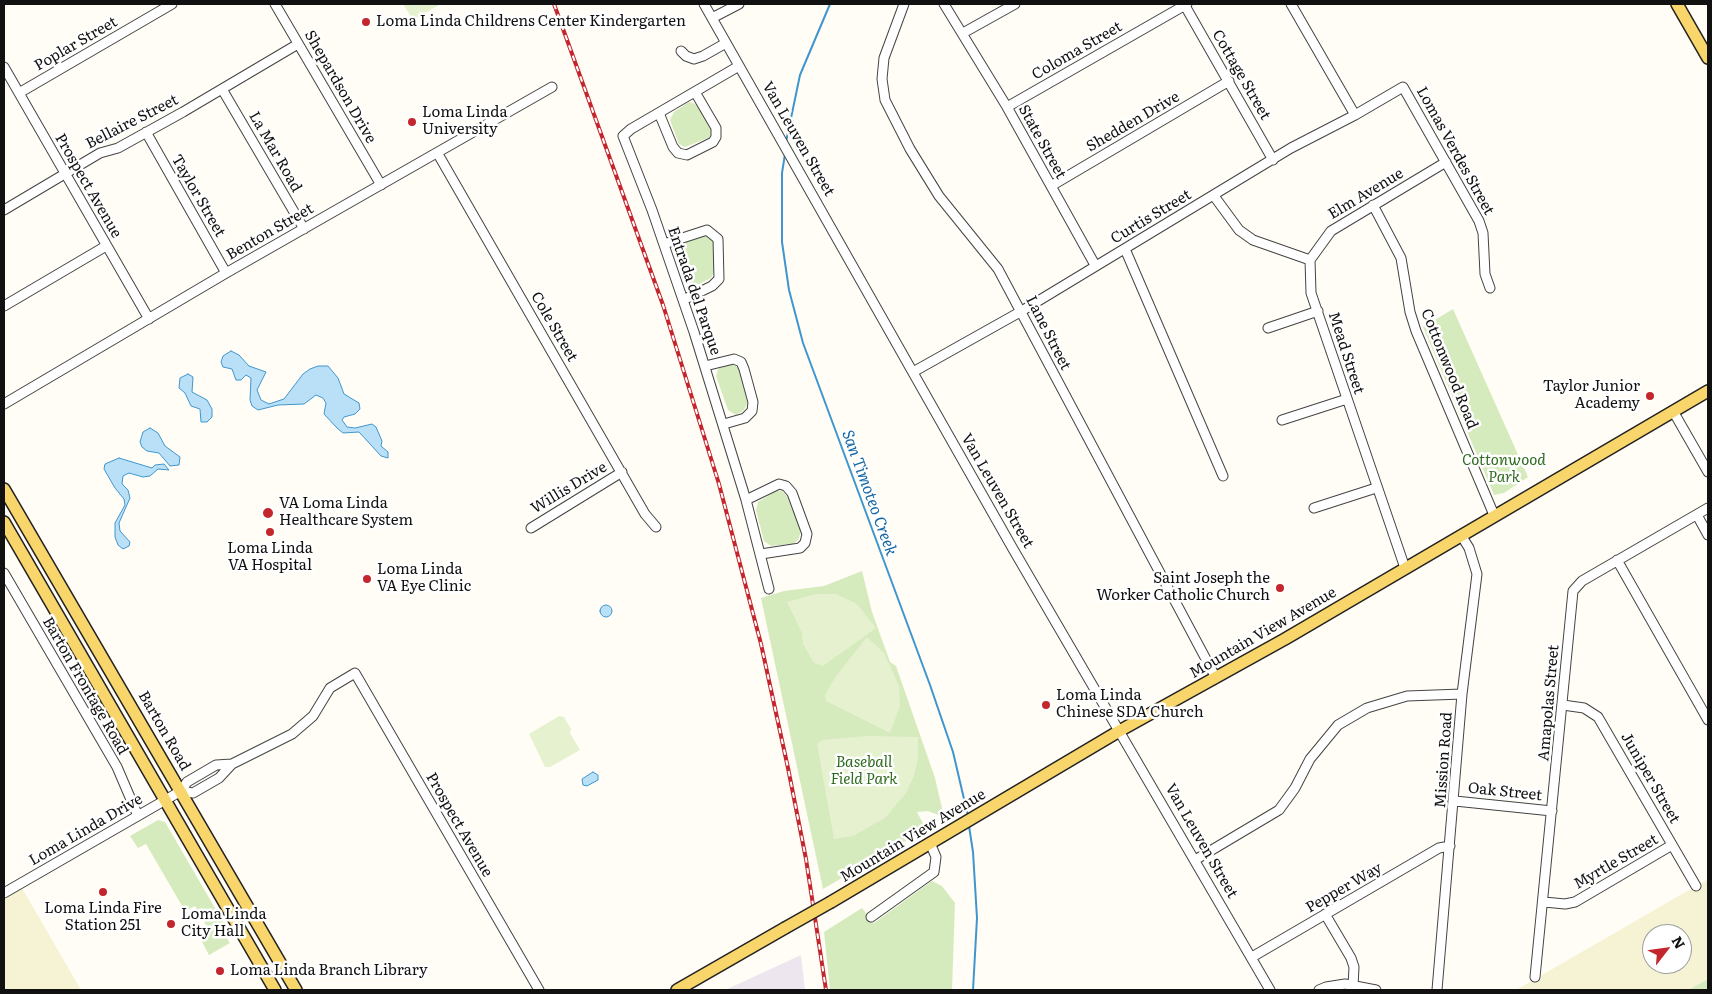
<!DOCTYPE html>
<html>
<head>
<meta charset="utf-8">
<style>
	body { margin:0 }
	#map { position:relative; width:1712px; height:994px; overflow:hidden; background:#fffdf5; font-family:Literata,serif }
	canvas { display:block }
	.frame { position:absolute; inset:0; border:5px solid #111; pointer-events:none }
	.north { position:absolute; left:1642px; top:924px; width:50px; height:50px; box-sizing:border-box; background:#fff; border:1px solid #a0a0a0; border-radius:50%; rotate:60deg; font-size:14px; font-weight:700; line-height:20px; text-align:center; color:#111 }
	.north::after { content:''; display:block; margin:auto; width:18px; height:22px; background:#c4262e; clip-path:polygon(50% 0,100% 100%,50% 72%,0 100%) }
</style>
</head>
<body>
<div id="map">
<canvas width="1712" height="994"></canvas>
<div class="frame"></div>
<div class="north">N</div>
</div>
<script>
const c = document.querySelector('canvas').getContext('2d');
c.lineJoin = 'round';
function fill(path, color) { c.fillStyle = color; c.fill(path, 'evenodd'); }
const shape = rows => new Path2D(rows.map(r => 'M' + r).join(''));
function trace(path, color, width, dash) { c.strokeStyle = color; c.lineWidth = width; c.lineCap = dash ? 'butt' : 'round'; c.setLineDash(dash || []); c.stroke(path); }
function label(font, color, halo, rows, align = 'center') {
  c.font = font + ' Literata,serif'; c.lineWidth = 5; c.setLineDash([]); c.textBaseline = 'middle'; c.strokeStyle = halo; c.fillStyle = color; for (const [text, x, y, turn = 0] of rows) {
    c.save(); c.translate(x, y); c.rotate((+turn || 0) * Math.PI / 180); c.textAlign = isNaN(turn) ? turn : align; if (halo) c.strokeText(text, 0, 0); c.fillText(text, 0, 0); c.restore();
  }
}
fill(shape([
	[801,955,805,990,725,990]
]), '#eee6ef');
fill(shape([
	[1708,879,1708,979,1688,990,1516,990],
	[1652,934,1682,934,1682,964,1652,964],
	[22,888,81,990,4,990,4,899]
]), '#f6f3d4');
fill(shape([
	[689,102,698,105,711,128,712,134,708,138,685,147,679,144,670,120,674,112],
	[701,234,710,234,714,242,714,272,711,278,695,286,687,284,675,252,678,243],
	[1453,309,1528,477,1504,493,1494,495,1423,327],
	[730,364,736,366,740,371,748,402,744,410,736,415,728,410,716,376,719,367],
	[776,491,782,491,787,496,801,531,798,540,793,544,771,546,764,541,756,510,758,502],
	[862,571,872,612,890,662,896,666,935,778,944,817,928,811,917,812,926,829,823,889,761,598,784,591,824,586],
	[158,820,165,822,230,934,226,937,230,943,209,955,200,938,210,932,195,906,185,911,146,844,138,848,130,836],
	[932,881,942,886,955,903,952,990,830,990,824,932,862,908,874,923],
	[1708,979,1708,990,1688,990]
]), '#d5ebbd');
fill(shape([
	[403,4,441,4,413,20],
	[816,594,836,594,857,604,876,628,823,666,814,663,803,644,802,633,787,602],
	[867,637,884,653,899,686,900,706,890,733,826,701,825,695,836,676],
	[559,716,564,717,571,729,570,733,580,750,550,767,545,767,529,734],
	[867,736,918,737,918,758,914,776,906,793,885,818,853,836,834,839,817,744,822,740]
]), '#e6f2cf');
const water = shape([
	[231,351,239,355,249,366,266,372,257,390,261,400,269,404,284,399,303,374,310,369,318,366,328,366,338,378,344,394,359,403,360,409,355,414,344,417,342,420,347,427,355,428,372,424,376,427,382,441,381,446,388,452,388,458,381,456,359,432,343,433,337,428,324,414,326,403,323,398,316,395,304,404,278,405,258,410,252,406,250,400,251,378,246,375,241,380,236,380,232,369,223,367,221,362,223,356,231,351],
	[188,374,193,377,192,392,207,400,212,409,212,417,207,422,201,422,200,409,191,406,185,393,179,388,180,378,188,374],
	[150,428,158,433,165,446,180,457,179,465,170,466,159,453,147,451,142,447,140,442,143,432,150,428],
	[119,458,152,468,155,465,164,464,169,470,158,469,150,476,143,477,129,473,123,476,122,484,128,490,130,498,119,523,120,531,130,542,129,546,123,549,118,545,115,537,115,523,125,505,124,499,115,488,104,469,105,464,119,458],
	'600 611a6 6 0 1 1 12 0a6 6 0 1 1-12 0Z',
	[593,772,598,775,598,780,587,786,583,785,582,779,593,772]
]);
fill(water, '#b9e0f7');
trace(water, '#3f96cf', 1);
trace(shape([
	[786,142,800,75,830,4],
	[785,154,782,173,782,242,789,290,803,343,930,685,953,752,968,816],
	[969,826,973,852,977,918,973,990]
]), '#3f96cf', 2);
const minor = shape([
	[275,4,381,185],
	[704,4,1013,549,1270,990],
	[904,4,884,58,882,79,885,100,910,149,939,196,998,269,1216,678],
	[944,4,1007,107,1095,265],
	[1184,4,1273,160],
	[1291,4,1355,115],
	[712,18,739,4],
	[963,33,1015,4],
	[681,51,686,56,694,59,703,56,726,43],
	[739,66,631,129,623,136,652,210,694,332,746,500,769,589],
	[4,67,149,319],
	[222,89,304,229],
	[19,93,172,4],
	[1007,107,1187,4],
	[659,113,673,147,678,153,687,155,713,142,716,137,716,128,695,92],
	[146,132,226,273],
	[438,154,645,514,656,527],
	[1051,186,1229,81],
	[1214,196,1239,230,1253,240,1310,260],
	[1373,205,1401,258,1410,312,1416,331,1494,515],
	[4,210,100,153,118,148,183,112,298,44],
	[664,244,707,230,718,239,719,279,712,286,683,300],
	[1125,249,1223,476],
	[4,306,106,246],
	[1268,328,1318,311],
	[705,366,734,359,741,362,744,369,753,402,752,411,745,418,724,424],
	[913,372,1020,312,1291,148,1355,115,1403,87,1479,221,1483,233,1485,274,1490,288],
	[4,404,226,273,552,87],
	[1673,411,1708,472],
	[1282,420,1347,399],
	[746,500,779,484,786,486,792,493,807,534,805,543,800,548,761,554],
	[1314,508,1376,488],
	[1697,515,1708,535],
	[531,528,622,472],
	[1617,560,1708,720],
	[1405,568,1311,293,1310,260,1331,231,1446,162],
	[4,573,117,767,138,816],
	[1563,705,1584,708,1598,717,1696,886],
	[181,791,193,793,219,778,232,764],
	[1455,801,1552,811],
	[1195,860,1279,810,1295,788,1310,759,1338,725,1367,708,1407,696,1462,694],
	[4,893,181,791,187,782,216,765,232,764,292,734,313,716,330,688,355,673,539,990],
	[1544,902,1565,904,1575,902,1672,845],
	[1325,914,1351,958,1354,967,1353,986],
	[871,917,934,872,936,857,930,843],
	[1252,957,1439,848,1450,846],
	[1535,977,1573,591,1582,581,1708,508],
	[1319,990,1326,987,1345,984,1376,990],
	[1437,990,1462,694,1477,574,1469,548,1461,535]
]);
const major = shape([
	[1677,4,1708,58],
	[4,489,296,990],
	[4,522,275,990],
	[831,902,1121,730,1285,639,1708,391],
	[677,990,785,928]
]);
trace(minor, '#444', 11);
trace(major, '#222', 14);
trace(minor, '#fff', 9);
trace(major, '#f9d66b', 11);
const rail = shape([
	[554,4,663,305,719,484,761,644,788,768,806,859,826,990]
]);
trace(rail, '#c4262e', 4);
trace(rail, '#fff', 2, [5.5]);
const majorBridge = shape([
	[785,928,831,902]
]);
trace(majorBridge, '#222', 14, []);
trace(majorBridge, '#f9d66b', 11);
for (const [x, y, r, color] of [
	[366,22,5,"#c4262e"],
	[412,122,5,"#c4262e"],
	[1650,396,5,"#c4262e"],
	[268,513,6,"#c4262e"],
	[270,532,5,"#c4262e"],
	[367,579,5,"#c4262e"],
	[1280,588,5,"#c4262e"],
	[1046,705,5,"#c4262e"],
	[103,892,5,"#c4262e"],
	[171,924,5,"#c4262e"],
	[220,971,5,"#c4262e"]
]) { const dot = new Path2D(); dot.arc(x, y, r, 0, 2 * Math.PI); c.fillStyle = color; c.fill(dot); trace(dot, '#fff', 2); }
label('15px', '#111', '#fff', [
	["Loma Linda Childrens Center Kindergarten",376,22],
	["Loma Linda",422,113],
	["University",422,130],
	["Taylor Junior",1640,387,"right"],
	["Academy",1640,404,"right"],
	["VA Loma Linda",279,504],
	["Healthcare System",279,521],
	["Loma Linda",270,549,"center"],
	["VA Hospital",270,566,"center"],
	["Loma Linda",377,570],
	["VA Eye Clinic",377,587],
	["Saint Joseph the",1270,579,"right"],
	["Worker Catholic Church",1270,596,"right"],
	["Loma Linda",1056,696],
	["Chinese SDA Church",1056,713],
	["Loma Linda Fire",103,909,"center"],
	["Station 251",103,926,"center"],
	["Loma Linda",181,915],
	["City Hall",181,932],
	["Loma Linda Branch Library",230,971]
], 'left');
label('15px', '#111', '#fff', [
	["Poplar Street",76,44,-30],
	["Coloma Street",1077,51,-30],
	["Cottage Street",1241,75,60],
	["Shepardson Drive",340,87,60],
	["Bellaire Street",132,122,-27],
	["Shedden Drive",1133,122,-30],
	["Van Leuven Street",798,139,60],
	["State Street",1042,142,61],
	["Lomas Verdes Street",1455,151,61],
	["La Mar Road",275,152,60],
	["Prospect Avenue",88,186,60],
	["Elm Avenue",1366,194,-31],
	["Taylor Street",198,196,60],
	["Curtis Street",1151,217,-31],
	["Benton Street",270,232,-30],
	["Entrada del Parque",694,291,71],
	["Cole Street",554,327,60],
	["Lane Street",1048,333,63],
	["Mead Street",1346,353,72],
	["Cottonwood Road",1449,369,68],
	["Willis Drive",569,488,-31],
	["Van Leuven Street",997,491,60],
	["Mountain View Avenue",1263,633,-30],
	["Barton Frontage Road",85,686,60],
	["Amapolas Street",1549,703,-85],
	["Barton Road",164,731,60],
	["Mission Road",1444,760,-86],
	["Juniper Street",1650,778,60],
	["Oak Street",1505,792,6],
	["Prospect Avenue",459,825,60],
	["Loma Linda Drive",86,830,-30],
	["Mountain View Avenue",913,836,-31],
	["Van Leuven Street",1201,841,60],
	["Myrtle Street",1616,862,-30],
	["Pepper Way",1344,888,-30]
]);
label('italic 15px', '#2f6b1f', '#fff', [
	["Cottonwood",1504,461],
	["Park",1504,478],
	["Baseball",864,763],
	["Field Park",864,780]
]);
label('italic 16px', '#1768a6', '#fff', [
	["San Timoteo Creek",869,493,70]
]);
</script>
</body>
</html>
